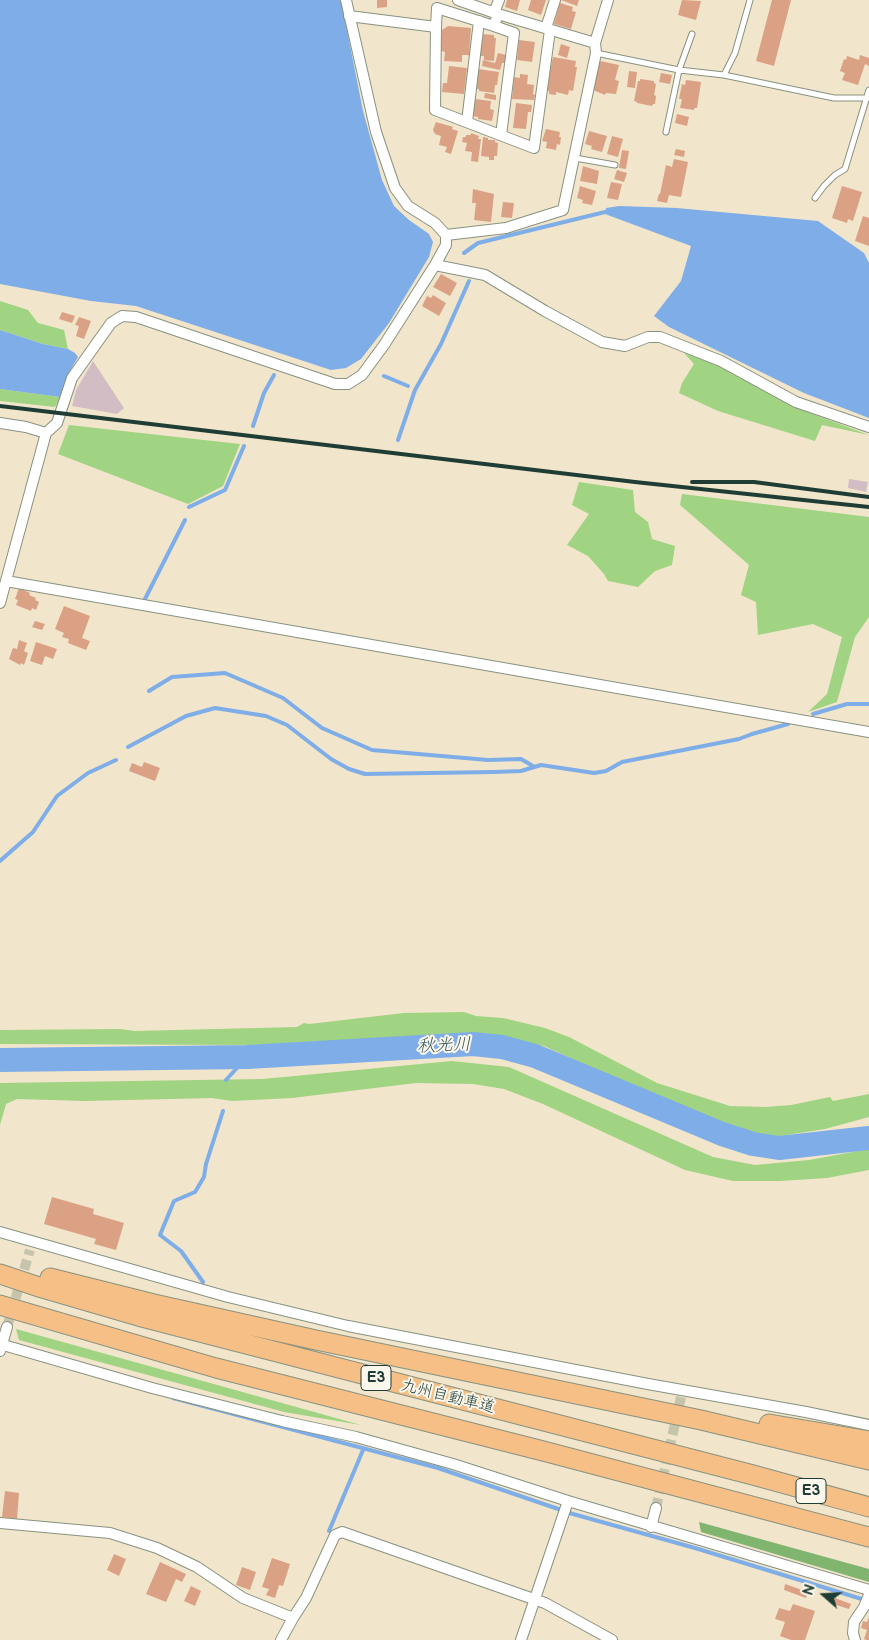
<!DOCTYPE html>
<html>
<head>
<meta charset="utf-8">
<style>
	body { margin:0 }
	#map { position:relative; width:869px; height:1640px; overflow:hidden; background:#f1e6cb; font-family:"Balsamiq Sans",sans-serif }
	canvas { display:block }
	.north { position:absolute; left:799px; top:1570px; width:50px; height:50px; -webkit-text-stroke:4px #fbf7ec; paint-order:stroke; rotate:289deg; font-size:14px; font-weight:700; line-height:20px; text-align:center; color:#1f3d34 }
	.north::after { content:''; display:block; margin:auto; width:18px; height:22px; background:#1f3d34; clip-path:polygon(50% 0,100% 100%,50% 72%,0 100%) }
</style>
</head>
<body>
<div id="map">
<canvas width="869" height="1640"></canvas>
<div class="north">N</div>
</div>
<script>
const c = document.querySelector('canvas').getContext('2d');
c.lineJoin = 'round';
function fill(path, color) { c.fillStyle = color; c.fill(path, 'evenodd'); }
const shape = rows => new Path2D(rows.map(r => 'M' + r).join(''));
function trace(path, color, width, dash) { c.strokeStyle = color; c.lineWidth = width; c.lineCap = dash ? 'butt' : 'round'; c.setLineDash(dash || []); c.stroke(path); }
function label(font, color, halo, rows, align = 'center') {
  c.font = font + ' "Balsamiq Sans","Klee One",sans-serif'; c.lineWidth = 4; c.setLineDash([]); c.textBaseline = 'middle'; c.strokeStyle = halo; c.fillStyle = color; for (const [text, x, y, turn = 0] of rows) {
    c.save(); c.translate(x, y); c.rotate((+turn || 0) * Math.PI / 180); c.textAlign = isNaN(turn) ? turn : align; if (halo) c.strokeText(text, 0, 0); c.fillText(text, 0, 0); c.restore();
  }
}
fill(shape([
	[93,361,124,408,117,414,72,406,76,390],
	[849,479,868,482,866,492,848,488]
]), '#d2bdc5');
fill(shape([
	[0,301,28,310,38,323,64,330,68,349,43,344,0,330],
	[684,353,720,365,794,407,869,435,822,425,815,441,718,411,679,393,682,383,694,364],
	[0,389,60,397,55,407,0,401],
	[69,425,240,444,223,486,188,504,58,454],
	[579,482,633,490,635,512,648,522,652,539,675,546,672,565,655,571,638,587,608,581,604,574,588,556,567,545,589,514,572,505],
	[682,494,869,517,869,617,855,637,837,702,808,712,827,694,842,637,813,624,758,635,756,602,741,595,749,565,680,505],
	[464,1012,476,1016,503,1018,545,1028,569,1037,657,1083,730,1106,766,1107,791,1105,830,1097,833,1101,869,1094,869,1117,825,1129,774,1137,726,1129,544,1046,479,1033,253,1045,0,1044,0,1030,120,1029,135,1031,297,1027,304,1023,309,1024,404,1013],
	[452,1061,509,1067,713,1157,755,1165,809,1160,869,1149,869,1170,827,1178,780,1181,733,1181,685,1170,543,1104,504,1089,473,1084,416,1083,292,1098,232,1101,212,1098,85,1101,17,1099,6,1104,0,1125,0,1083,263,1079],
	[16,1329,361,1425,284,1412,19,1340]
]), '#a0d382');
fill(shape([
	[699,1522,869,1569,869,1582,701,1532]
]), '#80b570');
fill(shape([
	[0,0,341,0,363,111,382,180,394,206,409,220,429,234,433,242,429,257,389,323,361,359,346,368,331,370,136,306,91,301,0,284],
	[619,206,677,208,818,221,864,253,869,263,869,418,804,393,669,327,654,316,681,281,691,246,605,214,606,208],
	[0,330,43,344,68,349,75,353,78,357,67,376,60,397,0,389]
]), '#7eade8');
trace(shape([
	[464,253,478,243,605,212,609,212],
	[384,376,408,386],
	[253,426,264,393,274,375],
	[398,440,415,390,441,344,469,281],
	[189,507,225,490,244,446],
	[145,599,185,520],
	[149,691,172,677,225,673,283,698,322,728,372,750,488,760,521,759,533,766],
	[813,714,847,704,869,704],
	[128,747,186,716,215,708,266,716,287,725,331,759,349,769,365,774,494,772,521,771,541,765,594,773,606,771,622,762,739,739,752,734,788,724],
	[0,861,33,832,57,796,88,773,116,760],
	[226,1080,247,1057],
	[203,1282,181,1251,160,1235,174,1201,195,1192,204,1177,206,1164,223,1111],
	[173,1398,438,1468,573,1514,695,1548,865,1600],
	[329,1531,363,1450]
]), '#7eade8', 4);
trace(shape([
	[0,1060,247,1057,473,1044,502,1047,535,1056,722,1134,753,1144,779,1148,869,1138]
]), '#7eade8', 24);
fill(shape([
	[377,0,387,0,387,7,377,8],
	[507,0,520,0,517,11,505,7],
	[531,0,546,0,541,15,528,10],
	[561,0,579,0,577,6],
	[682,0,701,1,696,20,678,15],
	[772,0,791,0,774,66,756,61],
	[560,3,573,7,572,11,576,12,571,29,554,24],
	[448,26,471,28,469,55,462,55,462,62,444,61,445,52,441,51,442,30],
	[481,34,494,35,494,38,496,38,494,61,484,60,484,56,479,56],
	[519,40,535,42,532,62,517,60],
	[561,44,570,47,567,58,558,55],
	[498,53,506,55,505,63,502,63,500,70,482,66,483,60,495,63],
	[860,55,869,58,869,66,865,64,858,85,842,80,845,73,840,71,844,59,846,60,847,56,859,60],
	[553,57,576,61,575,67,577,67,573,91,569,90,568,95,556,92,556,95,549,94,549,91,547,91,550,73,548,73,549,65,551,66],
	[600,61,619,65,615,80,619,81,616,94,606,93,605,95,593,90],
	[449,66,467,68,464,94,442,92,443,83,447,83],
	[478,69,499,72,497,85,495,85,494,93,479,91,479,89,475,89],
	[629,71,637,72,635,88,627,87],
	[661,73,672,75,670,84,659,82],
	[520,74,528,75,527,84,534,85,533,94,535,95,534,100,512,99,514,77,520,78],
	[640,79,654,81,654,83,656,84,654,95,656,96,655,104,653,104,652,106,637,103,637,102,634,101,638,81,640,81],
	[686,80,701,82,697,108,694,108,694,110,680,108,682,99,679,99,682,84,685,85],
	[485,93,496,95,496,100,484,98],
	[475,99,491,101,490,109,494,110,492,121,478,119,478,117,472,116],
	[516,103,532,105,531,112,528,112,526,129,513,128],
	[677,114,689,117,687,126,675,123],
	[436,122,453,127,452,129,458,131,451,154,445,152,447,147,439,145,441,136,435,134,433,130],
	[546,129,560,132,559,137,561,137,560,145,557,144,556,150,546,148,547,142,542,141],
	[589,131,607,136,602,152,591,149,592,146,585,144],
	[471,133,479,136,478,139,481,139,478,162,471,161,472,152,465,151,467,143,462,142,463,137,466,137,466,135,471,135],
	[612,136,623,139,618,157,607,154],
	[483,137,488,138,488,140,495,140,495,142,498,143,497,156,494,156,494,160,489,160,489,157,481,156],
	[676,149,685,151,684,157,674,155],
	[622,150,629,151,626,169,619,168],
	[674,159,688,162,681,197,669,195,667,203,657,201,659,194,660,194,666,165,672,167],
	[583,166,599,171,597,184,580,181],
	[617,170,627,173,624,182,614,179],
	[611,182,622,184,618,200,607,198],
	[580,186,596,191,592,205,582,203,583,200,577,198],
	[842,186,862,192,853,221,848,219,847,223,832,218],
	[473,189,494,194,491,222,474,220,476,203,472,203],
	[503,202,514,203,512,218,501,217],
	[863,216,869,218,869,246,855,241],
	[441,274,457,283,450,296,433,287],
	[433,295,446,303,439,316,422,306,427,296,431,298],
	[62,312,75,316,72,323,59,319],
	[79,317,91,321,84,339,76,336,79,326,75,325],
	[19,588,30,593,29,595,36,598,35,600,39,602,36,610,32,608,31,611,16,605,18,600,15,599],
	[64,606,90,616,82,638,90,641,86,650,68,643,69,639,62,637,64,633,55,629],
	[35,621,45,624,42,630,32,627],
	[19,640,27,643,24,651,28,653,24,665,21,663,20,665,9,659,13,648,17,649],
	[36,642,57,649,53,659,45,656,42,665,30,661],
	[144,762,160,768,155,781,129,771,132,763,142,767],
	[52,1197,94,1209,93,1214,124,1223,116,1250,94,1244,96,1239,44,1224],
	[5,1491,19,1493,17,1519,2,1517],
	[114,1554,126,1559,119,1576,107,1570],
	[272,1558,290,1564,283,1586,279,1585,275,1598,266,1595,269,1589,262,1587],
	[160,1562,186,1574,182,1582,176,1579,166,1602,146,1594],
	[242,1567,256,1572,250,1590,236,1585],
	[785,1584,808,1592,806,1598,784,1590],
	[191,1586,201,1591,195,1606,184,1601],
	[835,1598,851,1604,849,1609,833,1604],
	[793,1604,815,1611,805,1640,791,1640,780,1636,785,1622,775,1619,779,1608,790,1611],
	[869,1617,869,1640,866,1640,864,1639,867,1630,861,1628,863,1621,867,1622]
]), '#dba184');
trace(shape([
	[7,1327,30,1250],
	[656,1508,681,1397]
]), '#c7c4ad', 10, [10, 5]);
const service = shape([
	[596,53,679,70,724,75,834,98,869,98],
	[724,75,735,53,750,0],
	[666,132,679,70,692,34],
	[575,158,615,165],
	[815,198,824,186,835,175,845,169,869,90]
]);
const minor = shape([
	[458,0,498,14],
	[494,13,499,0],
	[349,16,436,27,437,8,494,26,498,14,595,43],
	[494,26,514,33,501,135],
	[436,27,435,110,534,148,550,30],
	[546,28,555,0],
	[467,122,479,21],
	[446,235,506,228,563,210,596,53,595,43,608,0],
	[435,265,485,275,545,311,602,342,625,346,648,337,660,337,721,361,796,402,869,427],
	[0,423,26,427,46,433],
	[6,581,869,732],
	[0,603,46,433,57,423,72,378,111,323,122,316,136,317,335,384,348,384,362,375,384,345,435,265,446,245,446,235,435,223,408,206,395,188,376,132,346,0],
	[0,1232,228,1297,348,1326,648,1384,806,1412,869,1425],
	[0,1344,152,1388,282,1421,356,1437,453,1464,568,1501,869,1590],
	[0,1351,7,1327],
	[0,1523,110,1533,157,1548,197,1567,243,1598,293,1618],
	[651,1527,656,1508],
	[281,1640,293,1618,306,1598,335,1535,342,1532,545,1603,612,1640],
	[521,1640,568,1501],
	[855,1640,853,1633,854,1622,864,1607,869,1595]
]);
const motorway = shape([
	[0,1274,42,1288,138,1316,753,1475,869,1507],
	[50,1278,154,1304,316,1340,701,1420,869,1460],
	[0,1305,216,1368,547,1452,869,1537],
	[769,1424,869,1441]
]);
trace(service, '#889280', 7);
trace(minor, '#889280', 12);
trace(motorway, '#889280', 21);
trace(service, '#fff', 5);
trace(minor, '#fff', 10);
trace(motorway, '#f5bf86', 19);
trace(shape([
	[0,406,635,482,869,507],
	[692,482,754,482,869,497]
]), '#1f3d34', 4);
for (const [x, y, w] of [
	[376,1378,30],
	[811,1491,30]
]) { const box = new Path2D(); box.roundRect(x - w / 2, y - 12.5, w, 25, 4); c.fillStyle = '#fbf7ec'; c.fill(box); trace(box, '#1f3d34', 1); }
label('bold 15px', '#1f3d34', null, [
	["E3",376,1378],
	["E3",811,1491]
]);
label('16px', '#1f3d34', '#fbf7ec', [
	["九州自動車道",448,1397,14]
]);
label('italic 18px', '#375961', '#fbf7ec', [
	["秋光川",444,1046,-2]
]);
</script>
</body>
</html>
